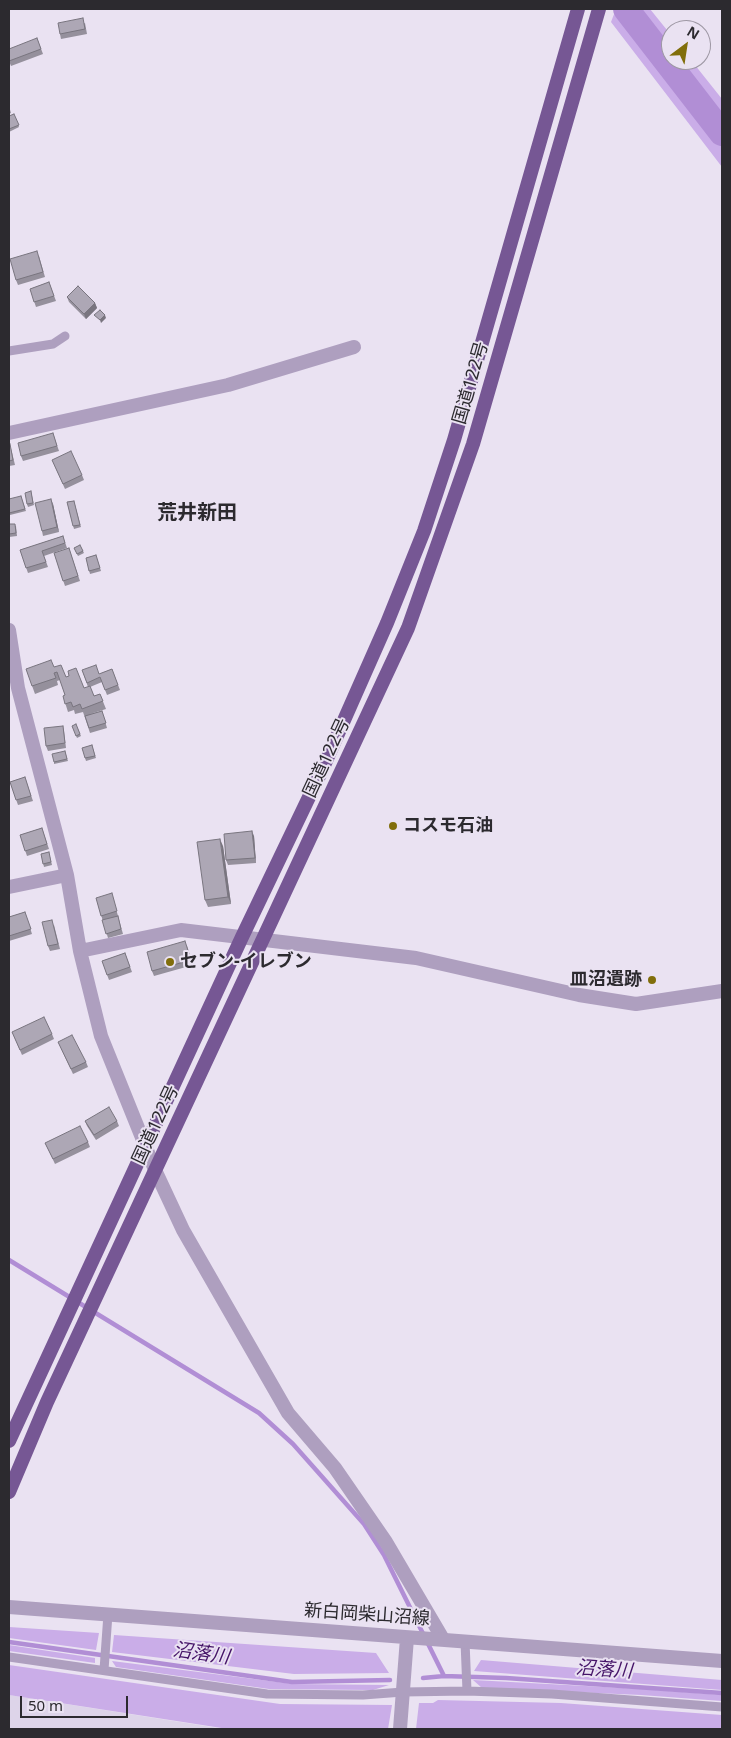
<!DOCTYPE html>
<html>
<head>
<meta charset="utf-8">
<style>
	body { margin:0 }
	#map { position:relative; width:731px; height:1738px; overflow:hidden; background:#eae2f2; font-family:"Noto Sans",sans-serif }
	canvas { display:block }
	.frame { position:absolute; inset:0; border:10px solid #2c2a2f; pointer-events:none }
	.north { position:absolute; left:661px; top:20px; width:50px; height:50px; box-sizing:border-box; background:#eae2f2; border:1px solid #9e98a4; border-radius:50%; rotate:31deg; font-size:14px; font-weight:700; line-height:20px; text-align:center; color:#2c2a2f }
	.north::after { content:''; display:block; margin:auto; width:18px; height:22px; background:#816e0b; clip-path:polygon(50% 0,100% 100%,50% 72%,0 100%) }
	.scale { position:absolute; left:20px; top:1696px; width:108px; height:22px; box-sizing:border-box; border:2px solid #2c2a2f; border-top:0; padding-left:6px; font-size:15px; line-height:18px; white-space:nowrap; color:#2c2a2f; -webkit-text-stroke:4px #eae2f2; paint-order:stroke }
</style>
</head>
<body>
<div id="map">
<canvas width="731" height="1738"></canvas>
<div class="frame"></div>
<div class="north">N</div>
<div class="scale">50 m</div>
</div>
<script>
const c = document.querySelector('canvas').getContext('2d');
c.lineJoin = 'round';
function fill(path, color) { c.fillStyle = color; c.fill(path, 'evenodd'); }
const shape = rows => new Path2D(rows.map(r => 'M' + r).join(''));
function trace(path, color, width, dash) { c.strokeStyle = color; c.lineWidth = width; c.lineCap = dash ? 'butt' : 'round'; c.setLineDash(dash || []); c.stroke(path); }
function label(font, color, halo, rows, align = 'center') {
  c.font = font + ' "Noto Sans","Noto Sans JP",sans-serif'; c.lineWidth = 4; c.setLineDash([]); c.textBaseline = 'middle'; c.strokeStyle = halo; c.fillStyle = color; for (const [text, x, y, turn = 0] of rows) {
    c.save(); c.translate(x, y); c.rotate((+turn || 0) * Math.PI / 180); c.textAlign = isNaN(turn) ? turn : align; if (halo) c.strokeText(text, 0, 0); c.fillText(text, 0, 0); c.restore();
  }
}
fill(shape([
	[9,1695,224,1729,229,1729,9,1729]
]), '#ddd4e9');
fill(shape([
	[616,9,662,61,722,143,722,167,611,22],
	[635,9,650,9,671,35,671,56],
	[674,60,691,60,722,99,722,124],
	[9,1627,99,1633,96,1650,9,1638],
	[114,1635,376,1653,389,1673,294,1674,112,1652],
	[9,1645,95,1658,95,1663,9,1651],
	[481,1660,722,1680,722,1690,474,1671],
	[112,1661,293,1684,389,1685,373,1690,269,1689,116,1667],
	[9,1665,280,1704,392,1705,388,1729,228,1729,9,1695],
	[473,1680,642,1689,722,1695,722,1701,641,1695,482,1688],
	[438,1700,561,1703,722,1715,722,1729,416,1729,419,1703,433,1703]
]), '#caade8');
trace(shape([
	[9,1260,259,1413,293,1444,364,1524,384,1555,444,1676],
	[9,1642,292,1682,390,1680],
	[423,1678,444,1676,506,1678,722,1693]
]), '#b18ed5', 4.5);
trace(shape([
	[626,9,722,133]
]), '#b18ed5', 26);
trace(shape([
	[9,351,53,344,65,336],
	[465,1641,467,1691],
	[9,1657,267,1694,363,1695,403,1692,467,1691,552,1694,722,1707],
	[104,1670,108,1614]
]), '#ae9fbf', 9);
trace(shape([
	[9,433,228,385,354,347],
	[9,630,18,688,67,875,80,951,101,1036,155,1170,183,1230,288,1413,335,1468,386,1542,443,1639],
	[9,887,67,875],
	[80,951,181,930,416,958,579,995,636,1004,722,991]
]), '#ae9fbf', 14);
trace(shape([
	[9,1607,722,1661],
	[400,1729,407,1638]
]), '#ae9fbf', 14);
trace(shape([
	[9,1441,242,937,322,770,387,623,424,531,454,440,578,9],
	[9,1492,47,1402,408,628,473,444,599,9]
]), '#765794', 14);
fill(shape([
	[85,23,87,34,61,39,60,34],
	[37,38,43,54,11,66,9,61],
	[9,106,11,113,9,114],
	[14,114,19,127,9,132,9,116],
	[39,256,45,277,18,285,16,280],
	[49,282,56,301,36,307,30,289],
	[67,297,95,303,97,308,86,319,69,302],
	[53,433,59,451,23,461,21,456],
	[10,444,15,465,9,466,9,445],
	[52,460,82,475,84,480,65,489],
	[31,491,34,505,28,507,27,504],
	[21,496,26,511,10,515,9,510],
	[74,501,81,527,74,529,67,502],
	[53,504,59,532,43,536,42,531],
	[9,524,16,526,17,536,9,537],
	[63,536,67,548,44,556,48,567,28,573,20,550],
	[80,545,84,553,78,556,74,548],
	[69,548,80,581,65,586,54,553],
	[96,555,101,571,90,574,86,558],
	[54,667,66,677,84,688,88,687,82,670,99,674,112,669,120,690,107,695,102,682,90,687,94,696,100,694,106,709,90,714,102,711,107,728,90,733,83,712,75,714,74,710,68,712,63,696,65,695,60,680,57,681,58,685,35,694,26,669],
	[76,724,81,736,77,738,72,726],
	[63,726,64,731,66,748,48,751,46,746],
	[92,745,96,758,86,761,82,748],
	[65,751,68,761,54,764,54,762],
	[25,777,33,801,18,805,10,782],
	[42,828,49,849,27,856,20,835],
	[254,836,256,863,228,865,226,860],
	[223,846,231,904,208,907,205,900],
	[49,852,52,865,44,867,41,854],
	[96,898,113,898,123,934,108,938],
	[25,912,32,934,9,941,9,917],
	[54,925,60,949,50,951,48,946],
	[187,946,193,965,154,976,152,971],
	[125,953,132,972,109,980,102,961],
	[12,1032,52,1034,54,1039,22,1055],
	[58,1042,86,1062,88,1067,73,1074],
	[85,1121,117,1121,119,1126,96,1140,87,1126],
	[88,1142,90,1147,55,1164,45,1143]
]), '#95909c');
fill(shape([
	[95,303,97,308,86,319,84,314],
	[105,315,106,318,101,323,100,320],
	[51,499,53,504,59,532,57,527],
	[252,831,254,836,256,863,255,858],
	[220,839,223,846,231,904,228,897]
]), '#79757f');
const building = shape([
	[83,18,85,29,60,34,58,23,83,18],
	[37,38,41,49,9,61,9,49,37,38],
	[14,114,19,125,9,129,9,116,14,114],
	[37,251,43,272,16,280,10,259,37,251],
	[49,282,54,296,34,302,30,289,49,282],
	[78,286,95,303,84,314,67,297,78,286],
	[100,310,105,315,100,320,94,315,100,310],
	[53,433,57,446,21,456,18,443,53,433],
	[10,444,13,460,9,461,9,445,10,444],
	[71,451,82,475,63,484,52,460,71,451],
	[31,491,33,503,27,504,25,493,31,491],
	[21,496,25,509,9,513,9,499,21,496],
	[51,499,57,527,42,531,35,503,51,499],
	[74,501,80,525,73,526,67,502,74,501],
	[9,524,15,524,16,533,9,534,9,524],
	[63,536,65,543,42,551,46,562,26,568,20,550,63,536],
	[80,545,83,551,77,554,74,548,80,545],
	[69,548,78,576,63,581,54,553,69,548],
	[96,555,100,568,89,571,86,558,96,555],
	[51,660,54,667,61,665,66,677,69,676,68,671,76,668,84,688,90,686,94,696,100,694,103,701,82,709,80,704,73,707,71,702,65,704,63,696,65,695,57,672,54,673,56,678,32,686,26,669,51,660],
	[96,665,99,674,112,669,118,685,105,690,100,677,87,683,82,670,96,665],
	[102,711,106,723,89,728,85,716,102,711],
	[76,724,80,734,76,736,72,726,76,724],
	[63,726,65,743,46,746,44,728,63,726],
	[92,745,95,756,85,758,82,748,92,745],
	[65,751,67,759,54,762,52,754,65,751],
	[25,777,31,796,16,800,10,782,25,777],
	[42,828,47,844,25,851,20,835,42,828],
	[252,831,255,858,226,860,224,834,252,831],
	[220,839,228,897,205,900,197,842,220,839],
	[49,852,51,862,43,864,41,854,49,852],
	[112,893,117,911,101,916,96,898,112,893],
	[25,912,31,929,9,936,9,917,25,912],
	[118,916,121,929,106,934,102,920,118,916],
	[52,920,58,944,48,946,42,922,52,920],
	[185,941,191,960,152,971,147,952,185,941],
	[125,953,130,967,107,975,102,961,125,953],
	[44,1017,52,1034,20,1050,12,1032,44,1017],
	[72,1035,86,1062,71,1069,58,1042,72,1035],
	[109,1107,117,1121,94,1135,85,1121,109,1107],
	[80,1126,88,1142,53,1159,45,1143,80,1126]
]);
fill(building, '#ada7b5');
trace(building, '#79757f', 1);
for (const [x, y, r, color] of [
	[393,826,5,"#816e0b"],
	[170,962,5,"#816e0b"],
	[652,980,5,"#816e0b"]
]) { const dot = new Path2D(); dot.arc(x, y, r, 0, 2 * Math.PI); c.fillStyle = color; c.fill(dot); trace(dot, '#eae2f2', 2); }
label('18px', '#2c2a2f', '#eae2f2', [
	["国道122号",471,383,-74],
	["国道122号",327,758,-65],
	["国道122号",156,1125,-65],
	["新白岡柴山沼線",367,1615,4]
]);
label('bold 18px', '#2c2a2f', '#eae2f2', [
	["コスモ石油",403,826],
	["セブン-イレブン",180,962],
	["皿沼遺跡",642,980,"right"]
], 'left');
label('italic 19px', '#451468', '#eae2f2', [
	["沼落川",201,1654,8],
	["沼落川",604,1670,4]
]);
label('bold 20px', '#2c2a2f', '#eae2f2', [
	["荒井新田",197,513]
]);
</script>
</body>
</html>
